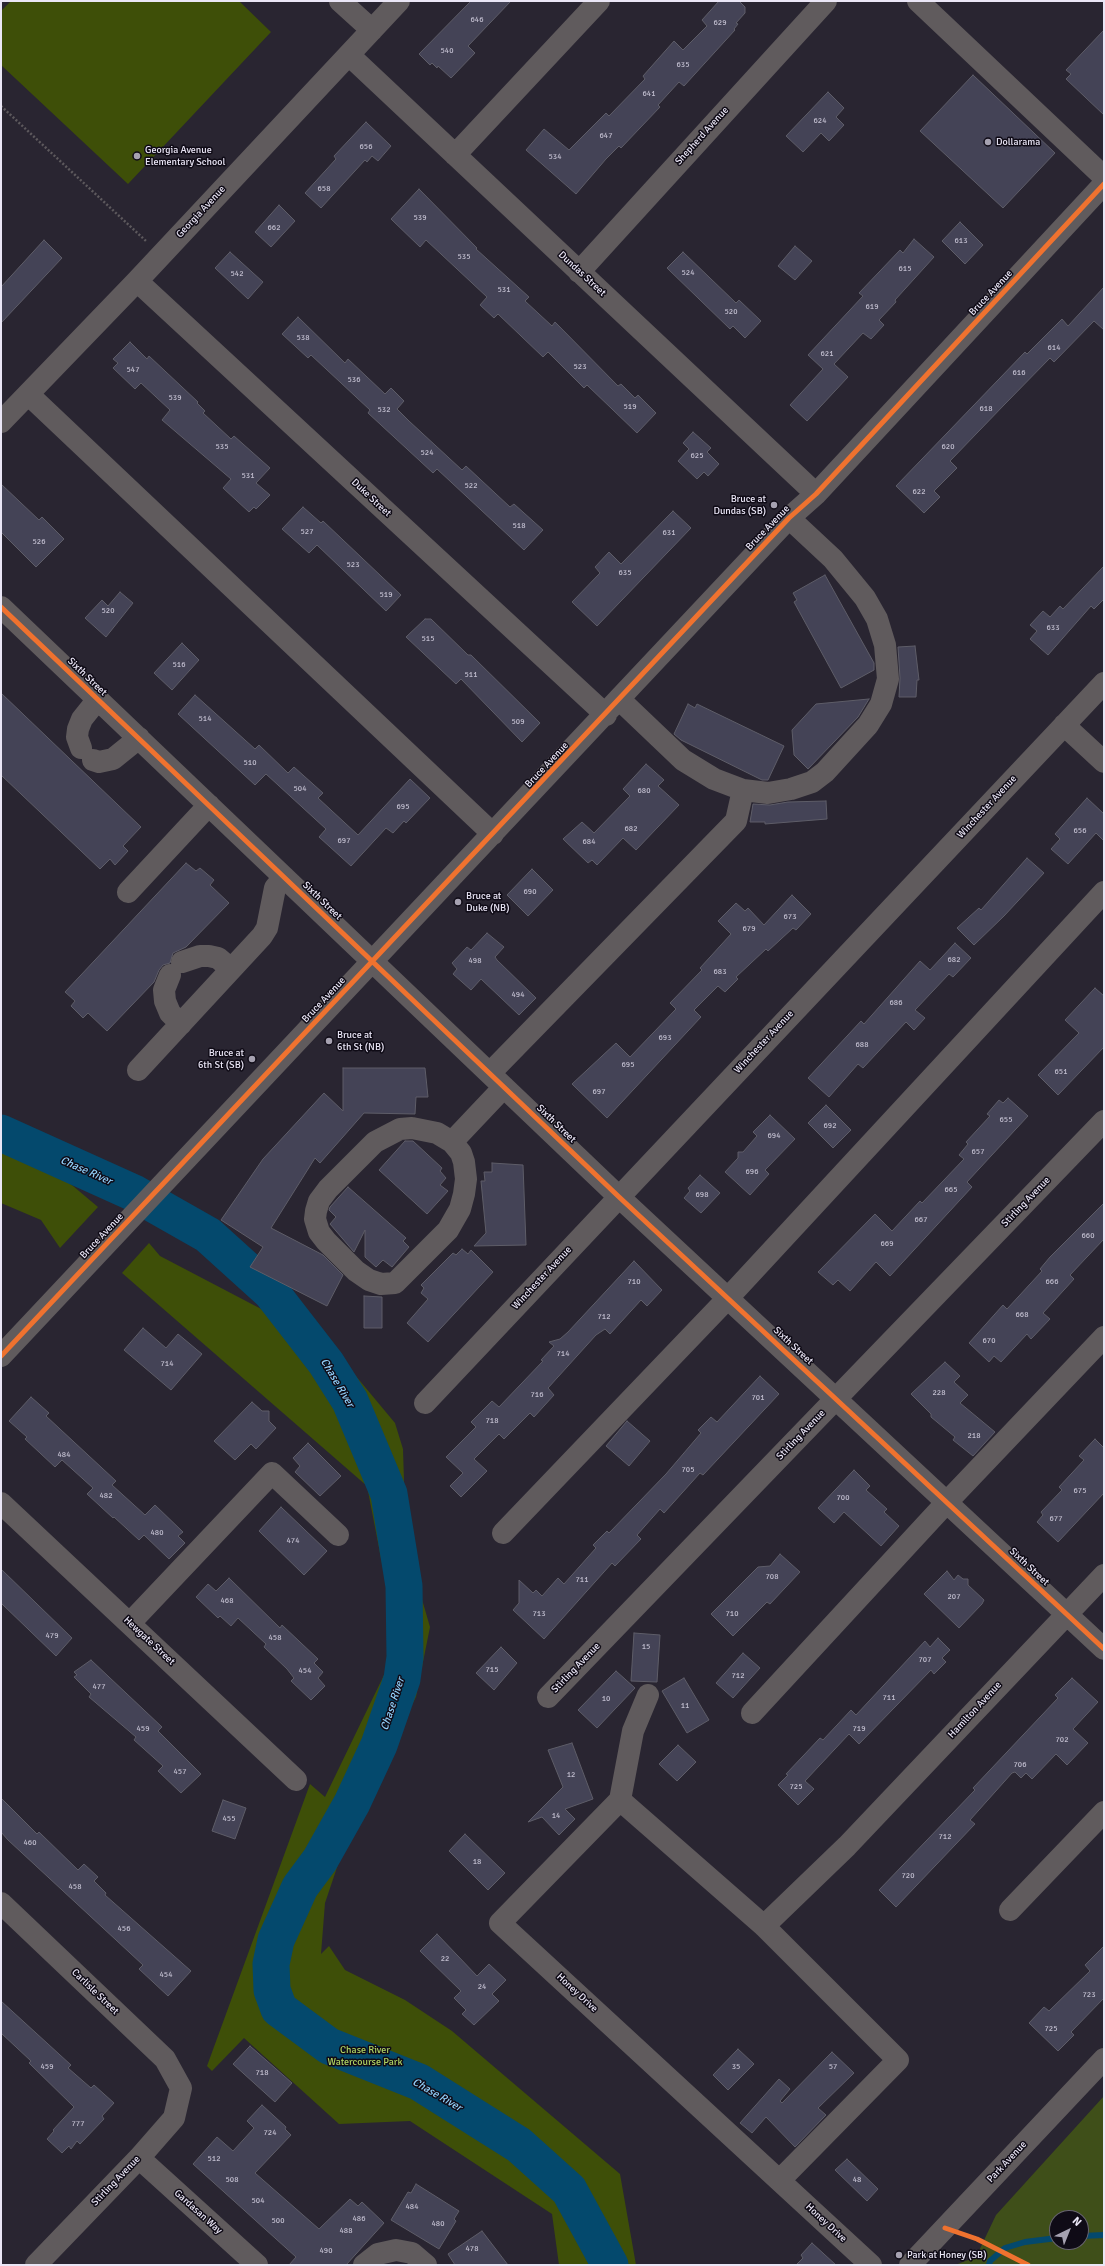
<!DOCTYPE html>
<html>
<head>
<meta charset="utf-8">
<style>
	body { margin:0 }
	#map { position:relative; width:1105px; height:2266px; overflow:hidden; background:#292531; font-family:Signika,sans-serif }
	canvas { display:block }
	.frame { position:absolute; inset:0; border:2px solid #eae6f6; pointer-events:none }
	.north { position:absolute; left:1049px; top:2210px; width:40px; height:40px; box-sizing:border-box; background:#0f0b16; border:1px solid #676370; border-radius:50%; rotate:43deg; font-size:11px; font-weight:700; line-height:16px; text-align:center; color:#eae6f6 }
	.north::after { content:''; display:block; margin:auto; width:14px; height:18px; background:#a6a2b1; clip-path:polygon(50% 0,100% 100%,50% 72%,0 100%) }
</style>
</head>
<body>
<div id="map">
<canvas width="1105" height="2266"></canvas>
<div class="frame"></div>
<div class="north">N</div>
</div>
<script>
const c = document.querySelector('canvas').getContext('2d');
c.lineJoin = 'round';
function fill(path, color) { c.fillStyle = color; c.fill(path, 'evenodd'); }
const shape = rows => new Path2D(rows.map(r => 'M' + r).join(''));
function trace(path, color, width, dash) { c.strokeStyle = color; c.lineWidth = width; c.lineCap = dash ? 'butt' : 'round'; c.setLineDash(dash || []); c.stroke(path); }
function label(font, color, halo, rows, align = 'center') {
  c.font = font + ' Signika,sans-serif'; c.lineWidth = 3; c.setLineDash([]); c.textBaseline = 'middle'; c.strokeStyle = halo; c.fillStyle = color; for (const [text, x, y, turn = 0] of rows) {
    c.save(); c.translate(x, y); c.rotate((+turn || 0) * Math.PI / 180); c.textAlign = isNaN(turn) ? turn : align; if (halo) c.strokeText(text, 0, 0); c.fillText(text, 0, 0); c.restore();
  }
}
fill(shape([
	[11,1,239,1,271,32,128,184,1,65,1,11],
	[1,1135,7,1137,54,1170,98,1207,60,1248,41,1220,1,1203],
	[149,1243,160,1256,330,1345,395,1423,403,1449,406,1544,430,1627,416,1697,352,1823,325,1903,321,1954,329,1946,345,1970,405,2000,452,2031,620,2174,636,2265,559,2265,552,2214,410,2121,339,2124,244,2038,212,2071,207,2066,310,1784,325,1797,398,1646,367,1486,122,1273]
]), '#3e4f08');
fill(shape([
	[1104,2096,1104,2265,955,2265,976,2257,996,2215],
	[1057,2218,1081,2218,1081,2242,1057,2242]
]), '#3f4f19');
trace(shape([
	[1081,2236,1104,2235],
	[989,2265,990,2261,1005,2248,1025,2242,1057,2238]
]), '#04496d', 6);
trace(shape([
	[1,1133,134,1193,208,1235,271,1292,326,1363,350,1401,389,1494,404,1586,405,1657,402,1679,379,1745,352,1803,320,1860,300,1887,276,1940,271,1964,272,1990,279,2009,329,2046,419,2082,519,2145,569,2190,610,2265]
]), '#04496d', 37);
const building = shape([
	[471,1,511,1,468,46,475,53,451,78,438,66,437,68,432,63,430,65,419,54,471,1],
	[719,1,739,1,745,7,745,13,736,23,738,24,734,29,735,30,684,86,679,82,658,105,660,107,621,148,619,146,606,159,576,194,526,150,544,129,569,150,606,113,609,116,645,79,643,76,674,41,683,50,707,26,702,20,719,1],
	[1104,30,1104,115,1066,79,1071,74,1066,70,1104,30],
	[973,75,1055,153,1003,208,920,131,973,75],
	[828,92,844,108,836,117,844,125,829,141,821,133,803,152,786,136,828,92],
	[366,122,391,146,378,161,372,156,367,162,365,160,321,208,305,193,336,159,334,156,366,122],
	[419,189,477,248,476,249,529,297,525,301,552,326,555,322,618,386,621,384,635,398,638,395,656,413,637,433,587,385,584,388,548,352,543,357,498,314,494,318,480,305,487,297,426,240,420,247,391,219,419,189],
	[279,205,295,221,271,247,255,232,279,205],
	[960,222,983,245,965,264,942,241,960,222],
	[914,239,934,257,895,300,896,302,879,320,884,325,871,339,863,333,834,364,848,377,807,421,790,405,823,369,808,355,863,296,859,293,900,250,903,253,914,239],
	[44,240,62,258,1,323,1,287,44,240],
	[795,246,812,261,795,280,778,266,795,246],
	[230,252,263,282,248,299,215,268,230,252],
	[683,252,736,303,739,300,761,321,745,338,733,326,730,329,667,268,683,252],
	[1104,287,1104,330,1094,321,1054,362,1050,358,1005,404,950,461,957,468,934,491,940,497,924,513,896,486,1025,352,1027,354,1062,319,1068,326,1104,287],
	[298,317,345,363,348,359,385,394,391,388,404,401,397,409,409,421,462,470,466,466,510,507,514,504,543,530,524,550,437,469,433,473,368,413,370,410,311,355,308,358,282,334,298,317],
	[130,342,147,359,149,356,198,402,197,403,205,411,203,413,231,439,234,436,270,468,256,483,270,495,256,509,254,507,249,512,223,488,231,479,162,420,170,410,141,383,135,389,113,368,118,363,113,359,130,342],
	[693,432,711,448,707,452,719,464,708,476,704,472,697,479,678,461,689,449,683,443,693,432],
	[1,484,39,520,42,517,64,539,36,567,1,532,1,484],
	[303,507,321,523,323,521,401,595,386,611,317,545,309,553,282,529,303,507],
	[673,511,691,528,597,626,572,602,600,573,595,567,609,552,621,564,673,511],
	[1104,566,1104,599,1094,609,1091,606,1048,655,1030,639,1037,631,1030,625,1043,611,1050,617,1060,606,1063,609,1104,566],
	[825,575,874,663,874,670,841,688,794,602,797,600,793,593,825,575],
	[120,592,133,603,106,637,85,618,102,600,108,606,120,592],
	[425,619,431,619,468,655,471,655,540,723,522,742,461,679,456,684,406,637,425,619],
	[182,643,199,660,172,690,154,673,182,643],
	[915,646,919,680,917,680,916,697,899,697,900,678,898,647,915,646],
	[1,693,141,827,123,846,128,851,115,865,110,859,100,869,1,775,1,693],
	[195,695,255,749,259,745,288,773,294,767,323,793,318,798,358,835,410,779,430,798,406,823,404,821,393,833,386,828,351,866,319,837,326,829,266,774,255,785,178,714,195,695],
	[869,699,858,717,808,769,794,755,792,730,816,704,869,699],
	[688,704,695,708,697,704,784,746,768,780,762,780,681,740,674,734,688,704],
	[646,764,664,780,658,786,679,805,636,850,623,838,597,865,592,860,588,863,563,839,582,822,594,833,630,796,623,789,646,764],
	[1087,798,1104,814,1104,841,1096,833,1068,864,1051,849,1060,839,1055,834,1087,798],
	[826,801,827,819,765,824,765,822,750,822,753,804,770,805,788,802,826,801],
	[1027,858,1044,873,1004,916,974,945,957,928,979,908,981,910,1027,858],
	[186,863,196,871,200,868,214,880,210,885,229,903,186,947,173,953,170,963,163,965,159,970,154,982,107,1031,88,1013,83,1018,71,1006,75,1001,65,992,186,863],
	[532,869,553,890,528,916,507,895,532,869],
	[792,895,811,914,796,930,793,928,768,951,766,949,736,977,738,979,725,992,718,986,694,1010,701,1017,607,1118,572,1084,616,1043,630,1057,676,1009,670,1003,702,970,700,968,731,934,718,921,736,903,745,911,748,908,764,925,792,895],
	[487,933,504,947,495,957,497,960,536,998,519,1015,481,979,471,990,453,974,457,969,452,963,467,947,471,950,487,933],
	[955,943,971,958,953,977,949,974,915,1010,925,1018,914,1030,906,1022,863,1068,858,1064,829,1097,808,1078,861,1021,864,1024,920,961,930,970,955,943],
	[1095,988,1104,996,1104,1047,1058,1095,1038,1075,1079,1033,1065,1020,1095,988],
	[343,1068,425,1068,428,1097,416,1097,415,1114,364,1113,320,1163,315,1158,271,1228,323,1255,343,1275,327,1306,250,1267,263,1247,221,1220,263,1159,324,1093,343,1111,343,1068],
	[1008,1098,1028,1116,967,1182,972,1187,890,1276,876,1262,850,1291,838,1280,833,1285,818,1272,875,1214,892,1231,920,1201,922,1203,964,1159,959,1155,968,1144,966,1142,990,1116,987,1114,999,1100,1003,1103,1008,1098],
	[826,1105,851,1130,833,1148,808,1123,826,1105],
	[770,1115,795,1139,765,1170,769,1174,750,1195,725,1172,738,1158,738,1152,743,1152,757,1136,753,1132,770,1115],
	[405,1141,413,1141,442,1168,440,1171,446,1178,440,1185,448,1191,427,1214,379,1170,405,1141],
	[492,1163,523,1165,526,1245,474,1246,486,1233,481,1181,485,1181,484,1172,492,1172,492,1163],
	[700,1175,720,1193,701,1213,684,1198,690,1191,688,1188,700,1175],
	[348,1187,406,1238,403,1241,409,1247,392,1267,383,1260,376,1267,365,1257,365,1230,354,1252,330,1224,336,1217,329,1210,330,1207,348,1187],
	[1104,1203,1104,1239,1070,1275,1074,1279,1043,1313,1050,1319,1031,1339,1027,1334,1001,1362,994,1356,989,1362,969,1343,1003,1305,1007,1309,1042,1271,1040,1269,1050,1257,1104,1203],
	[462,1249,468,1254,471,1250,493,1272,428,1342,407,1323,428,1299,421,1293,424,1288,421,1285,453,1253,456,1255,462,1249],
	[634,1261,662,1290,647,1306,641,1300,610,1334,605,1329,596,1335,548,1388,554,1395,534,1417,530,1413,504,1439,499,1434,474,1459,487,1471,461,1497,450,1486,463,1473,446,1457,476,1427,471,1422,492,1401,499,1407,543,1361,541,1360,554,1346,549,1342,560,1339,568,1332,634,1261],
	[364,1296,382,1297,382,1328,364,1328,364,1296],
	[143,1328,166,1348,178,1334,202,1354,171,1390,124,1350,143,1328],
	[945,1362,960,1376,954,1382,968,1395,960,1403,995,1432,973,1456,953,1440,955,1437,931,1417,931,1414,911,1394,945,1362],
	[760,1376,779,1394,703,1475,700,1473,664,1513,660,1509,637,1535,641,1539,615,1566,612,1563,544,1639,513,1610,519,1603,519,1580,533,1593,536,1590,542,1596,558,1578,564,1584,596,1548,593,1545,607,1531,609,1533,666,1474,701,1433,698,1430,711,1417,717,1422,760,1376],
	[31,1397,49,1413,46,1416,116,1481,112,1485,145,1515,155,1505,183,1532,178,1536,185,1543,169,1559,144,1535,139,1540,114,1517,113,1518,87,1494,93,1488,62,1460,55,1467,25,1439,27,1437,9,1421,31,1397],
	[252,1402,262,1411,269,1411,269,1421,276,1428,256,1449,251,1444,235,1460,214,1441,252,1402],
	[627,1421,650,1441,629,1466,606,1446,627,1421],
	[1095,1439,1104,1448,1104,1493,1058,1542,1037,1522,1043,1515,1041,1512,1062,1490,1059,1487,1084,1460,1079,1456,1095,1439],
	[308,1443,341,1476,320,1496,295,1472,300,1466,293,1458,308,1443],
	[854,1470,870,1486,866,1490,887,1509,884,1512,899,1526,881,1546,844,1512,834,1523,818,1508,854,1470],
	[281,1507,327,1551,304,1575,259,1531,281,1507],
	[780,1554,800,1572,770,1604,767,1602,733,1636,711,1614,758,1567,770,1566,780,1554],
	[1,1569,72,1638,56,1656,1,1603,1,1569],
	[947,1571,954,1580,958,1575,963,1579,968,1579,968,1585,984,1600,982,1604,959,1628,924,1594,947,1571],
	[229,1578,280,1628,282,1625,318,1659,314,1663,323,1672,318,1678,325,1686,311,1700,291,1681,294,1678,287,1669,264,1647,266,1644,238,1618,231,1626,220,1616,218,1618,196,1597,208,1584,216,1591,229,1578],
	[634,1633,660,1635,657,1682,631,1681,634,1633],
	[938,1638,950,1650,942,1658,946,1662,934,1674,931,1670,859,1744,849,1734,805,1781,814,1789,798,1805,778,1785,788,1775,786,1774,820,1738,823,1740,851,1710,856,1715,925,1641,930,1647,938,1638],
	[501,1647,517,1663,494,1690,476,1673,501,1647],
	[743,1653,760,1668,733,1698,716,1683,743,1653],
	[91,1660,162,1727,158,1731,201,1774,181,1793,158,1771,163,1766,134,1740,136,1737,89,1697,91,1694,74,1677,77,1675,74,1672,91,1660],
	[616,1671,635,1688,597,1728,578,1710,616,1671],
	[684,1678,709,1720,687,1733,662,1691,684,1678],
	[1072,1678,1098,1702,1073,1729,1088,1743,1067,1765,1056,1754,1032,1779,1026,1773,1021,1778,1015,1772,1012,1773,970,1820,975,1824,896,1907,879,1890,975,1790,973,1788,1058,1698,1055,1695,1072,1678],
	[572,1743,593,1799,565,1809,575,1819,559,1835,542,1817,528,1822,563,1787,548,1750,572,1743],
	[678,1745,696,1762,677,1781,659,1764,678,1745],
	[1,1798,37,1834,39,1832,78,1870,84,1864,98,1877,94,1881,106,1893,105,1895,191,1971,168,1996,139,1969,143,1965,8,1840,1,1832,1,1798],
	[223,1800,246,1808,235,1839,212,1831,223,1800],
	[465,1834,505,1873,488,1890,449,1851,465,1834],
	[437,1934,477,1976,489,1964,506,1980,492,1994,499,2001,474,2025,462,2014,466,2010,454,1998,461,1991,420,1951,437,1934],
	[1104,1946,1104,1998,1071,2032,1074,2035,1058,2051,1029,2023,1044,2007,1049,2011,1090,1971,1085,1965,1104,1946],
	[1,2001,71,2065,68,2068,91,2088,94,2085,114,2103,102,2116,104,2119,80,2144,77,2141,71,2149,69,2146,62,2153,47,2139,54,2131,53,2130,74,2107,29,2063,31,2061,1,2033,1,2001],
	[250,2046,292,2083,275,2102,233,2064,250,2046],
	[738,2049,754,2064,728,2090,713,2075,738,2049],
	[832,2052,854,2073,818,2108,826,2115,795,2147,766,2117,752,2133,740,2123,779,2079,790,2089,780,2101,782,2103,832,2052],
	[262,2105,286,2127,285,2129,291,2135,255,2173,319,2229,350,2199,358,2206,362,2202,384,2223,346,2265,289,2265,296,2257,193,2164,217,2137,233,2151,254,2128,247,2121,262,2105],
	[847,2159,878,2189,867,2201,835,2170,847,2159],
	[416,2184,459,2211,454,2219,456,2221,439,2249,391,2220,408,2192,411,2193,416,2184],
	[482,2231,508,2265,455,2265,448,2254,482,2231],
	[812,2243,836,2265,796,2265,803,2258,801,2255,812,2243]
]);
fill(building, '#444356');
trace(building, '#5e5d68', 1);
trace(shape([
	[1,106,146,241]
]), '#5d595d', 2.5, [2, 2]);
trace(shape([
	[340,1,372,30],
	[918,1,1104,177],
	[349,55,816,494],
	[455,155,599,1],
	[579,272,826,1],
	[137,281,606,715],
	[28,394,493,834],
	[1,422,137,281,399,1],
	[1,607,618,1196,1104,1649],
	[619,699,683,760,714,779,743,790,768,793,791,789,812,782,825,772,868,725,881,704,888,679,885,645,877,619,865,598,833,559,789,518],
	[1064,725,1104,762],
	[81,748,77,737,78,729,82,719,98,699],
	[93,760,99,762,113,759,139,738],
	[128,892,209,805],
	[182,962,200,956,209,956,218,958,231,969],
	[170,975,164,990,165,1001,170,1013,181,1024],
	[138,1070,262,936,267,928,275,888,284,877],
	[490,1073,736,821,743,790],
	[412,1128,437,1133,452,1142,461,1153,464,1162,466,1179,464,1194,460,1209,448,1230,395,1283,381,1284,369,1280,356,1271,326,1241,319,1232,315,1219,316,1211,319,1201,328,1189,375,1142,400,1129,412,1128],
	[452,1142,504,1087],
	[1,1356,789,518,816,494,1104,184],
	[425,1403,1104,683],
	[1,1503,296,1780],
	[503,1533,728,1298,1104,892],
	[130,1623,272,1473,338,1535],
	[648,1695,633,1731,620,1800,500,1923,871,2265],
	[548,1697,1104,1121],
	[752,1713,947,1502,1104,1337],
	[620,1800,764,1926,898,2060,780,2180],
	[1,1903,165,2059,181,2088,174,2118,139,2158,36,2265],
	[1010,1910,1104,1812],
	[764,1926,847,1846,1104,1575],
	[139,2158,257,2265],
	[364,2265,378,2254,396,2250,412,2253,426,2265],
	[910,2265,1104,2059]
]), '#605b5d', 22);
trace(shape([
	[1,607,618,1196,1104,1649],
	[1,1356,789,518,816,494,1104,184],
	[945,2228,977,2239,1028,2265]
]), '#ef722f', 5);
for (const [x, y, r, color] of [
	[988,142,4,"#a6a2b1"],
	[137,156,4,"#a6a2b1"],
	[774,505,4,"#a6a2b1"],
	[458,902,4,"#a6a2b1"],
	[329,1041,4,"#a6a2b1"],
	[252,1059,4,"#a6a2b1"],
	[899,2255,4,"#a6a2b1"]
]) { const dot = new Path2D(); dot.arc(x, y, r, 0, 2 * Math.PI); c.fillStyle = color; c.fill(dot); trace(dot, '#0f0b16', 1.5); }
label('8px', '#c0bdce', null, [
	["646",477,20],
	["629",720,23],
	["540",447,51],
	["635",683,65],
	["641",649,94],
	["624",820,121],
	["647",606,136],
	["656",366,147],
	["534",555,157],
	["658",324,189],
	["539",420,218],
	["662",274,228],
	["613",961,241],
	["535",464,257],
	["615",905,269],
	["524",688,273],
	["542",237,274],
	["531",504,290],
	["619",872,307],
	["520",731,312],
	["538",303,338],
	["614",1054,348],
	["621",827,354],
	["523",580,367],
	["547",133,370],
	["616",1019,373],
	["536",354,380],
	["539",175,398],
	["519",630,407],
	["618",986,409],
	["532",384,410],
	["535",222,447],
	["620",948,447],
	["524",427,453],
	["625",697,456],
	["531",248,476],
	["522",471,486],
	["622",919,492],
	["518",519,526],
	["527",307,532],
	["631",669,533],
	["526",39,542],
	["523",353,565],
	["635",625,573],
	["519",386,595],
	["520",108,611],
	["633",1053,628],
	["515",428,639],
	["516",179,665],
	["511",471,675],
	["514",205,719],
	["509",518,722],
	["510",250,763],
	["504",300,789],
	["680",644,791],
	["695",403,807],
	["682",631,829],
	["656",1080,831],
	["697",344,841],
	["684",589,842],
	["690",530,892],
	["673",790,917],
	["679",749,929],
	["682",954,960],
	["498",475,961],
	["683",720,972],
	["494",518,995],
	["686",896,1003],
	["693",665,1038],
	["688",862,1045],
	["695",628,1065],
	["651",1061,1072],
	["697",599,1092],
	["655",1006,1120],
	["692",830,1126],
	["694",774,1136],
	["657",978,1152],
	["696",752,1172],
	["665",951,1190],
	["698",702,1195],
	["667",921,1220],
	["660",1088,1236],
	["669",887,1244],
	["710",634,1282],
	["666",1052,1282],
	["668",1022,1315],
	["712",604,1317],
	["670",989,1341],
	["714",563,1354],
	["714",167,1364],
	["228",939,1393],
	["716",537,1395],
	["701",758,1398],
	["718",492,1421],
	["218",974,1436],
	["484",64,1455],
	["705",688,1470],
	["675",1080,1491],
	["482",106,1496],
	["700",843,1498],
	["677",1056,1519],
	["480",157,1533],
	["474",293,1541],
	["708",772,1577],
	["711",582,1580],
	["207",954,1597],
	["468",227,1601],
	["713",539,1614],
	["710",732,1614],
	["479",52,1636],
	["458",275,1638],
	["15",646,1647],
	["707",925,1660],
	["715",492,1670],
	["454",305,1671],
	["712",738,1676],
	["477",99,1687],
	["711",889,1698],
	["10",606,1699],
	["11",685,1706],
	["459",143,1729],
	["719",859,1729],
	["702",1062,1740],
	["706",1020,1765],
	["457",180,1772],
	["12",571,1775],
	["725",796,1787],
	["14",556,1816],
	["455",229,1819],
	["712",945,1837],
	["460",30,1843],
	["18",477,1862],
	["720",908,1876],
	["458",75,1887],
	["456",124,1929],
	["22",445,1959],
	["454",166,1975],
	["24",482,1987],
	["723",1089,1995],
	["725",1051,2029],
	["459",47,2067],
	["35",736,2067],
	["57",833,2067],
	["718",262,2073],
	["777",78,2124],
	["724",270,2133],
	["512",214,2159],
	["508",232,2180],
	["48",857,2180],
	["504",258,2201],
	["484",412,2207],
	["486",359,2219],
	["500",278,2221],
	["480",438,2224],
	["488",346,2231],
	["478",472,2249],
	["490",326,2251]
]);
label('10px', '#eae6f6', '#0f0b16', [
	["Shepherd Avenue",702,136,-48],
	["Georgia Avenue",201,212,-47],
	["Dundas Street",582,274,43],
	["Bruce Avenue",991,293,-47],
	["Duke Street",371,498,43],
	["Bruce Avenue",768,528,-46],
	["Sixth Street",87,677,44],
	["Bruce Avenue",547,765,-47],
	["Winchester Avenue",987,807,-47],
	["Sixth Street",322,901,44],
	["Bruce Avenue",324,1000,-47],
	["Winchester Avenue",764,1042,-47],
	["Sixth Street",556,1124,44],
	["Stirling Avenue",1026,1202,-46],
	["Bruce Avenue",102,1236,-47],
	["Winchester Avenue",542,1278,-47],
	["Sixth Street",793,1346,43],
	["Stirling Avenue",801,1435,-46],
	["Sixth Street",1029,1567,43],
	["Hewgate Street",149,1641,43],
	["Stirling Avenue",576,1668,-46],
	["Hamilton Avenue",975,1710,-47],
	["Carlisle Street",95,1992,44],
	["Honey Drive",577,1993,43],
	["Park Avenue",1007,2162,-47],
	["Stirling Avenue",116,2181,-46],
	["Gardasan Way",198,2212,42],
	["Honey Drive",826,2223,43]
]);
label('10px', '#eae6f6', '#0f0b16', [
	["Dollarama",996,142],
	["Georgia Avenue",145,150],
	["Elementary School",145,162],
	["Bruce at",766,499,"right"],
	["Dundas (SB)",766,511,"right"],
	["Bruce at",466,896],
	["Duke (NB)",466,908],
	["Bruce at",337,1035],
	["6th St (NB)",337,1047],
	["Bruce at",244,1053,"right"],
	["6th St (SB)",244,1065,"right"],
	["Park at Honey (SB)",907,2255]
], 'left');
label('10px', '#afd363', '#0f0b16', [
	["Chase River",365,2050],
	["Watercourse Park",365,2062]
]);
label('italic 11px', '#91cff9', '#0f0b16', [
	["Chase River",86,1171,24],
	["Chase River",337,1383,59],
	["Chase River",393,1704,-72],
	["Chase River",437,2095,30]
]);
</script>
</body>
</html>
